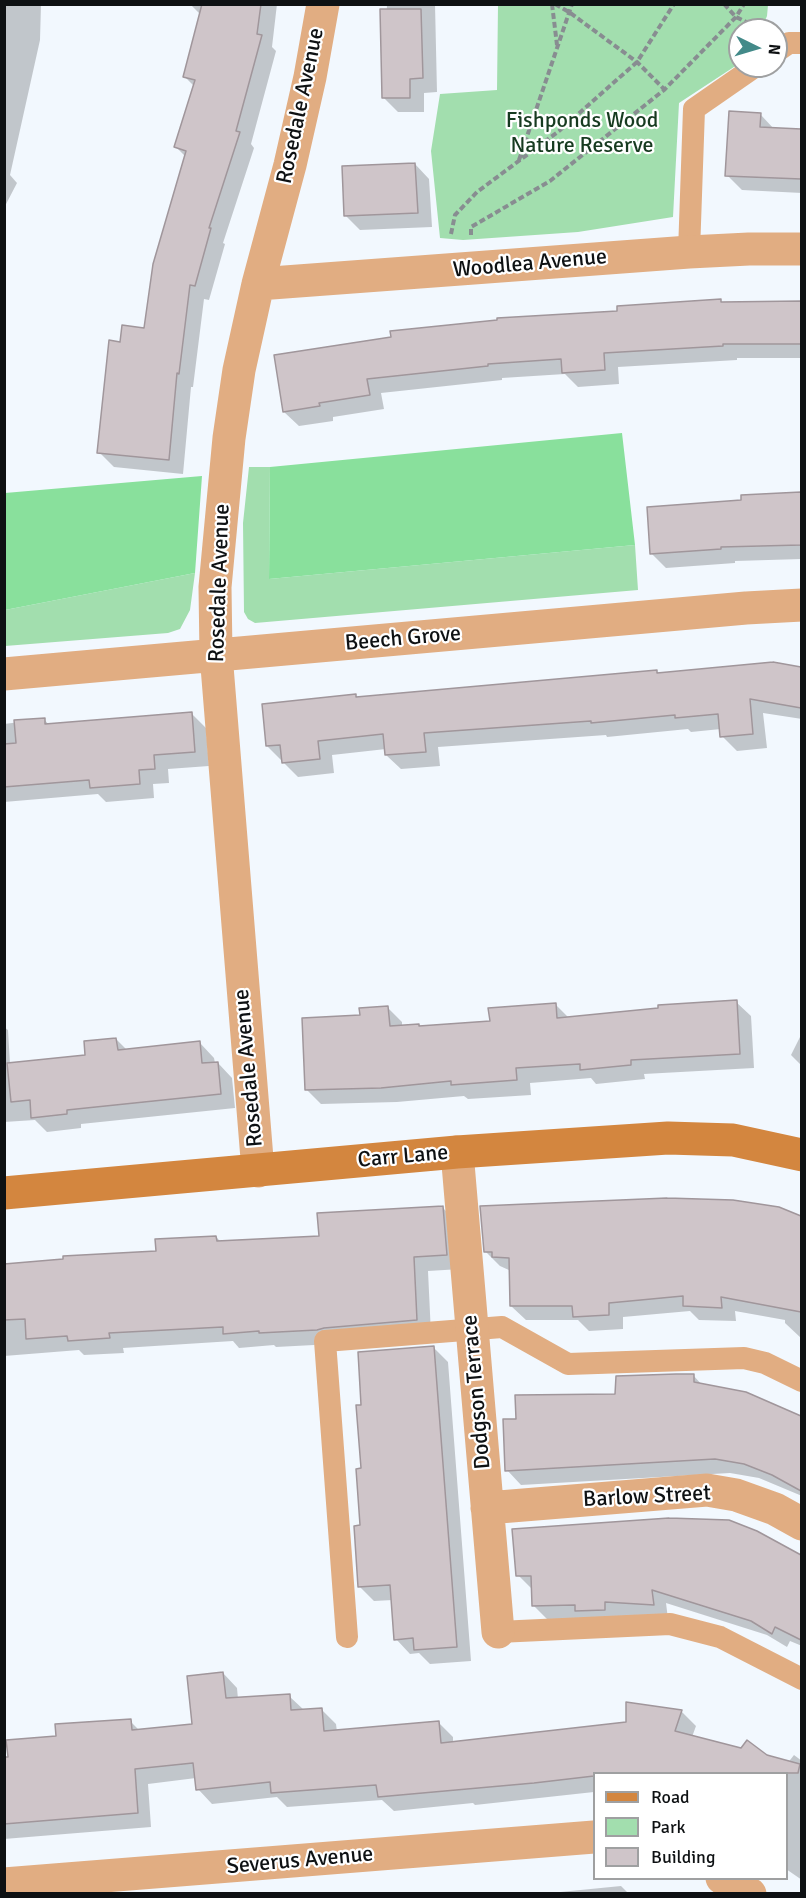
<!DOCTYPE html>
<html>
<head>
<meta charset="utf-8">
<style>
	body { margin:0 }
	#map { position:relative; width:806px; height:1898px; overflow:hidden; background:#f2f8fe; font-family:Signika,sans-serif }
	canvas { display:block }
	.frame { position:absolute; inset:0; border:6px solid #0e1113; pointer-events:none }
	.legend { position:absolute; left:593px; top:1772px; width:195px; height:108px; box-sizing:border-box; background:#fff; border:2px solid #9fa0a1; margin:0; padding:8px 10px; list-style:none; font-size:18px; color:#0e1113 }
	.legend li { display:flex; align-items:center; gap:12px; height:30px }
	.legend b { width:30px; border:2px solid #9fa0a1 }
	.north { position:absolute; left:728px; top:18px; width:60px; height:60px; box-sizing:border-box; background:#fff; border:2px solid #9fa0a1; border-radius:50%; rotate:95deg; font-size:16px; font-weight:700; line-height:24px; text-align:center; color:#0e1113 }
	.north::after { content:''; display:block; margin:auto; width:21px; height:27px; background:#438a89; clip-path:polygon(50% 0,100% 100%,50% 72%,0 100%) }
</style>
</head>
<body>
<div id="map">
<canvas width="806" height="1898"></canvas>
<div class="frame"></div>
<ul class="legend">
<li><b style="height:8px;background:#d3863f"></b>Road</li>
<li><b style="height:16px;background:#a2deae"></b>Park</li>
<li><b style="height:16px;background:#cfc5c9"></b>Building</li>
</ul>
<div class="north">N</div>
</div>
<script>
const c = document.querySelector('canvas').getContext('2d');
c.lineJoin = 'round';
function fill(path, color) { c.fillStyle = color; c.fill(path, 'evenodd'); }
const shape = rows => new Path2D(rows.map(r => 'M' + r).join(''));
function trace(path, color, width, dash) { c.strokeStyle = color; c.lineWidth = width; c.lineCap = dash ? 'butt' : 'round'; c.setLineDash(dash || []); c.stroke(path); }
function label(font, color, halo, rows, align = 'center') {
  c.font = font + ' Signika,sans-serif'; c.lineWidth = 4.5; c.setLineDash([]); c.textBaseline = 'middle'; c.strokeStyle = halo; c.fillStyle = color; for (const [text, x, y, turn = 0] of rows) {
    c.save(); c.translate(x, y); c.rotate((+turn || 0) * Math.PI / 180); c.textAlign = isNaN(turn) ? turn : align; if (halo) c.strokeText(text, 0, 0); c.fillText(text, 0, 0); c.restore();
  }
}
fill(shape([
	[498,5,768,5,767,16,761,30,740,30,740,63,679,103,673,217,578,232,463,240,440,238,431,151,440,94,497,90],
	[249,467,270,467,269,579,635,545,638,590,255,623,248,619,244,612,243,523],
	[195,573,190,610,180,629,168,633,5,646,5,610]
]), '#a2deae');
fill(shape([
	[622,433,635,545,269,579,270,467],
	[202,476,195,573,5,610,5,493]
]), '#89e09c');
fill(shape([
	[4,4,41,4,40,40,10,175,17,183,4,208],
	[190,4,277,4,272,47,276,51,251,144,254,148,223,243,225,244,209,300,204,299,193,387,191,387,183,474,114,467,99,452,121,344,145,329,186,157,176,147,194,86,184,76,201,15],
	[387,4,435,4,437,92,424,93,424,112,398,112,383,97],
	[760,114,775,130,802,131,802,193,742,190,727,175],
	[415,164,429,179,432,227,360,230,346,216],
	[720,301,723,303,802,303,802,358,737,358,737,360,618,367,619,384,578,387,565,374,502,378,502,380,381,393,384,409,333,417,333,421,299,426,284,412,275,357],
	[802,494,802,559,735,561,735,563,666,568,651,553,743,502,743,496],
	[773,664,802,669,802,719,763,713,767,748,737,751,722,736,721,729,691,732,688,729,607,737,606,735,438,747,440,766,401,769,386,755,386,749,332,755,334,773,298,777,267,746,355,696,359,699,656,671,660,674],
	[192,714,206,728,209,766,168,769,169,783,153,784,154,798,106,802,98,794,4,802,4,724,44,719,49,725],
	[736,1002,751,1016,754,1068,644,1074,645,1079,596,1084,591,1078,530,1083,531,1095,468,1099,464,1096,397,1102,321,1104,306,1089,361,1017,387,1007,402,1022,402,1027,420,1028,491,1022,555,1004,569,1018],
	[4,1027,8,1030,10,1064,87,1056,116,1039,127,1050,200,1043,214,1058,215,1063,218,1063,232,1078,235,1108,81,1124,81,1128,47,1132,35,1120,4,1122],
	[802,1033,802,1066,791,1055],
	[442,1207,457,1222,461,1269,428,1271,431,1334,333,1344,276,1347,274,1345,239,1348,233,1341,123,1348,124,1353,84,1355,79,1350,4,1356,4,1265,157,1252,216,1237,221,1242,320,1237],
	[779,1209,802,1218,802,1339,785,1323,785,1320,735,1311,736,1321,699,1320,690,1311,623,1317,623,1329,589,1331,578,1320,526,1320,511,1306,511,1271,500,1266,486,1252],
	[433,1347,448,1362,471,1661,430,1664,419,1653,410,1654,396,1639,393,1600,374,1601,360,1587,363,1406],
	[693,1375,703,1386,746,1394,802,1417,802,1496,759,1478,730,1473,521,1485,507,1470,518,1421],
	[756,1533,802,1556,802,1646,790,1641,787,1647,767,1635,666,1603,668,1619,548,1620,533,1605,533,1590,518,1575],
	[223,1673,237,1688,238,1699,289,1696,304,1710,321,1709,336,1724,337,1732,438,1722,453,1737,453,1743,627,1723,681,1711,696,1726,692,1737,783,1769,794,1755,802,1761,802,1880,786,1869,786,1774,594,1774,594,1792,475,1805,473,1803,394,1811,382,1800,287,1807,277,1797,212,1804,198,1789,196,1778,148,1784,151,1827,4,1839,4,1759,57,1737,130,1721,140,1731,194,1725],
	[621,1886,629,1894,542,1894,550,1893]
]), '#0003');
const building = shape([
	[202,4,261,4,257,34,262,35,236,131,240,132,209,228,211,228,195,286,190,285,179,374,177,373,169,460,97,453,109,340,120,342,122,325,144,328,153,264,186,151,174,147,195,80,183,77,202,4],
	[380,9,421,9,423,78,410,79,410,98,382,98,380,9],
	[729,111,761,113,760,127,801,129,801,179,725,176,729,111],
	[415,163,418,213,344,216,342,166,415,163],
	[721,299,721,302,801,301,801,344,723,344,723,346,604,353,605,370,562,373,561,359,488,364,488,366,367,379,370,395,319,403,320,406,283,412,274,355,391,337,390,331,497,320,497,318,617,311,617,306,721,299],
	[801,492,801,545,721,547,721,549,650,554,647,507,741,500,741,495,801,492],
	[773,662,801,667,801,708,750,699,753,734,720,737,718,714,675,718,675,715,591,723,591,721,424,733,426,752,385,755,383,734,318,741,320,759,282,763,280,745,266,746,262,704,356,694,356,697,657,670,657,673,773,662],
	[192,712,195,752,154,755,155,769,139,770,140,784,90,788,89,780,4,787,4,744,16,743,14,720,45,718,45,724,192,712],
	[737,1000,740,1054,631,1060,631,1065,580,1070,580,1064,516,1068,517,1080,451,1085,451,1081,381,1088,305,1090,302,1018,360,1015,359,1008,388,1006,390,1026,419,1024,419,1026,490,1021,488,1008,556,1003,557,1018,658,1008,658,1005,737,1000],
	[116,1038,118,1050,200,1041,202,1063,218,1062,221,1094,67,1110,67,1114,31,1118,30,1100,11,1102,7,1063,85,1055,84,1041,116,1038],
	[667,1198,733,1200,779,1207,801,1216,801,1312,721,1297,722,1308,683,1306,683,1296,609,1303,609,1315,573,1317,572,1306,510,1306,509,1258,492,1257,492,1252,484,1252,480,1206,667,1198],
	[443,1206,447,1255,414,1257,417,1320,324,1328,317,1330,259,1333,259,1331,223,1334,223,1327,109,1333,110,1338,68,1341,67,1336,26,1339,25,1319,4,1320,4,1264,63,1259,63,1256,156,1251,155,1239,216,1236,217,1241,319,1236,317,1213,443,1206],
	[434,1346,457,1647,414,1650,413,1638,394,1640,390,1585,358,1587,354,1526,360,1525,356,1469,361,1468,356,1405,361,1405,358,1352,434,1346],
	[676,1374,694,1374,694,1382,746,1392,801,1416,801,1491,772,1475,744,1464,715,1459,505,1471,503,1419,516,1419,515,1395,615,1394,616,1376,676,1374],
	[669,1518,729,1520,757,1531,801,1555,801,1640,775,1627,772,1634,751,1621,652,1590,654,1605,605,1602,605,1610,575,1611,575,1605,532,1606,531,1576,516,1576,512,1529,669,1518],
	[223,1672,226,1698,290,1694,291,1710,322,1708,324,1731,439,1721,441,1743,626,1722,626,1702,682,1710,675,1731,741,1748,747,1740,767,1755,800,1764,798,1773,594,1773,594,1776,534,1783,378,1797,376,1785,271,1793,270,1782,196,1790,193,1763,135,1769,138,1813,4,1824,4,1757,8,1757,6,1740,56,1736,55,1724,131,1719,132,1730,192,1724,187,1676,223,1672]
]);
fill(building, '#cfc5c9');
trace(building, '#a0969b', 1.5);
trace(shape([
	[552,4,557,45],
	[555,4,569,12,637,62,666,91],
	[724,4,736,17,758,28],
	[519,160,572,4],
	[451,234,455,215,477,192,559,131,637,62,674,4],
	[471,235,471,227,550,181,664,90,736,17,744,4]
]), '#888d91', 4, [6, 3]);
trace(shape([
	[776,52,789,43,802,43],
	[689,252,694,109,756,66],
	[498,1632,670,1624,720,1637,802,1679],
	[347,1637,325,1341,502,1327,568,1364,744,1358,765,1363,802,1381]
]), '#e1ad82', 22);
trace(shape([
	[258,284,689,252,749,249,802,249],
	[4,674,746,608,802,605],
	[457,1152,498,1632],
	[258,1171,216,654,215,587,229,438,239,370,258,284,290,165,310,77,323,4],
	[487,1508,707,1490,736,1495,775,1509,802,1524],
	[722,1878,750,1894],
	[4,1884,594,1837]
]), '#e1ad82', 33);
trace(shape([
	[4,1193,457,1152,668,1138,733,1140,802,1155]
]), '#d3863f', 33);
label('22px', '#0e1113', '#fff', [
	["Rosedale Avenue",301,106,-78],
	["Woodlea Avenue",530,264,-5],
	["Rosedale Avenue",220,583,-88],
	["Beech Grove",403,639,-5],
	["Rosedale Avenue",249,1068,-95],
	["Carr Lane",403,1157,-5],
	["Dodgson Terrace",477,1392,-95],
	["Barlow Street",647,1497,-3],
	["Severus Avenue",300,1861,-5]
]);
label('22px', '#173b20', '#fff', [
	["Fishponds Wood",582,121],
	["Nature Reserve",582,146]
]);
</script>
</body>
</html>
